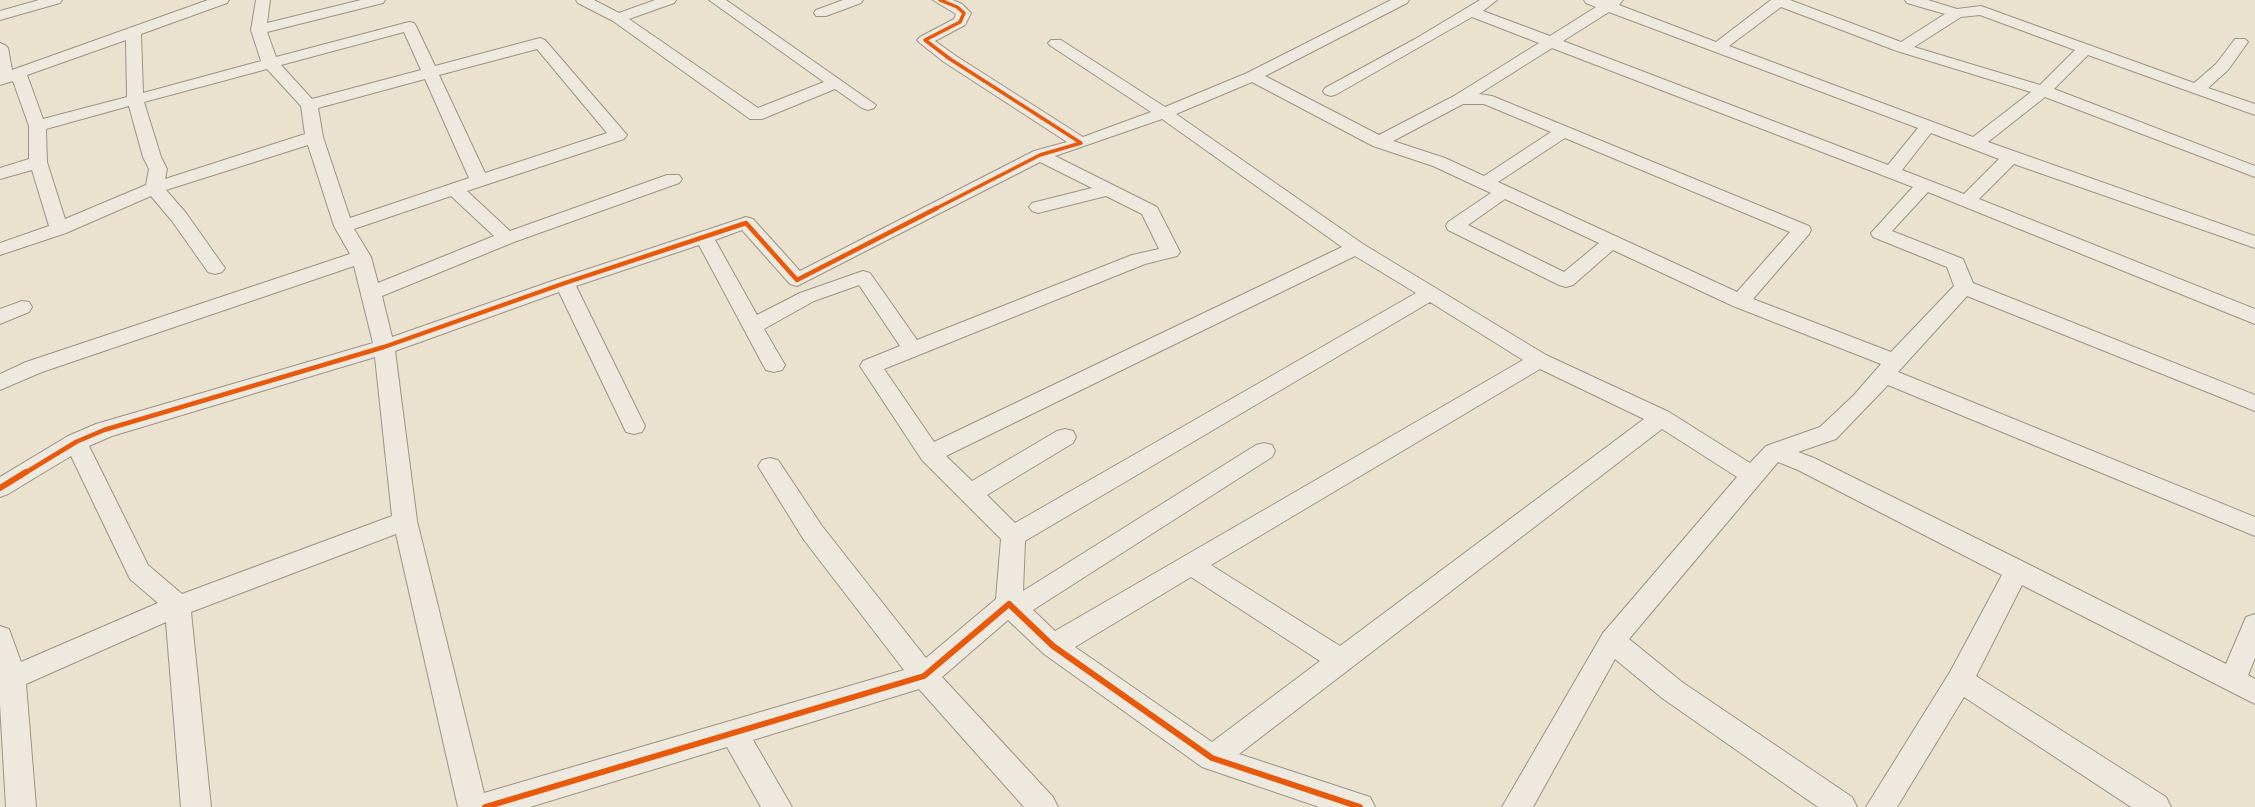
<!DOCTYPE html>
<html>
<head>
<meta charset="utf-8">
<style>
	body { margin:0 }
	canvas { display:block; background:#eae2ce }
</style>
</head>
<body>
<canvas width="2255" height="807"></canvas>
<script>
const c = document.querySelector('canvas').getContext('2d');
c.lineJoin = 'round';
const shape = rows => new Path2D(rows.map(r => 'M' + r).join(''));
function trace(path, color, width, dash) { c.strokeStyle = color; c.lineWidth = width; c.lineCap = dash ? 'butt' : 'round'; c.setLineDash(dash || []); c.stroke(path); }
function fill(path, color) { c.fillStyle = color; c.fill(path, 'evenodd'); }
const minor = shape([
	[39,0,62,0,60,3,0,20,0,11,39,0],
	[208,0,229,0,227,3,141,34,143,93,261,61,251,30,256,0,270,0,267,23,361,0,385,0,383,3,267,32,276,57,409,22,414,23,416,26,435,66,540,38,545,40,627,135,624,139,467,191,510,231,667,175,679,175,682,179,679,183,514,242,382,296,392,337,558,279,746,217,753,219,800,271,1034,151,1067,142,944,62,920,43,917,40,920,37,954,19,956,14,933,0,953,0,962,4,971,13,965,25,935,41,956,56,1083,137,1151,112,1051,46,1048,43,1051,40,1061,40,1165,107,1247,73,1391,0,1409,0,1407,3,1265,76,1379,135,1454,96,1539,43,1472,17,1337,94,1331,96,1325,94,1323,91,1325,88,1415,39,1480,0,1497,0,1483,11,1550,36,1596,7,1586,3,1584,0,1623,0,1619,5,1716,42,1771,0,1790,0,1901,42,1945,14,1907,3,1905,0,1928,0,1957,9,1981,6,2194,83,2216,64,2235,39,2245,39,2248,42,2228,70,2208,88,2255,104,2255,115,2088,55,2054,89,2255,166,2255,177,2045,97,1988,142,2255,236,2255,248,2014,164,1979,199,2255,309,2255,324,1928,192,1892,231,1963,259,1973,283,2255,395,2255,411,1967,296,1898,372,2255,517,2255,536,1888,385,1836,439,1798,452,1814,458,2026,563,2226,664,2246,617,2255,614,2255,658,2248,675,2255,679,2255,704,2022,585,1976,676,2166,797,2171,807,2131,807,1964,697,1897,807,1866,807,1950,672,2002,575,1798,470,1778,462,1629,639,1682,682,1852,797,1857,807,1818,807,1662,698,1615,659,1533,807,1502,807,1603,633,1737,477,1662,429,1239,754,1370,797,1375,807,1319,807,1202,767,1044,654,1008,620,942,677,1053,797,1058,807,1024,807,919,689,753,740,792,807,761,807,727,747,530,807,458,807,396,534,191,612,211,807,181,807,166,622,26,684,36,807,6,807,0,704,0,626,9,629,21,662,158,603,130,579,71,456,8,494,0,497,0,477,68,436,96,424,373,343,354,266,42,372,0,390,0,374,26,362,350,254,334,226,308,145,166,190,186,213,222,264,225,268,222,272,215,274,208,272,172,221,151,196,66,233,0,255,0,243,49,226,32,170,0,179,0,168,29,159,29,126,13,81,0,85,0,43,5,45,8,48,12,70,208,0],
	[1781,7,1897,51,2031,92,1973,137,1729,46,1781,7],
	[1609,12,1918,128,1888,165,1563,41,1609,12],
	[1980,15,2075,50,2040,85,1914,47,1961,17,1980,15],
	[404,32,421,70,312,99,281,65,404,32],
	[126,40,127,97,43,119,27,75,126,40],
	[1552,48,1913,187,1871,233,1873,237,1947,267,1954,286,1891,352,1753,299,1809,234,1811,230,1809,226,1492,96,1479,94,1552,48],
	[537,49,607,133,485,173,439,75,537,49],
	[267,69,301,106,305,134,165,179,167,169,161,157,144,102,267,69],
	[425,79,469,178,350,218,323,137,318,108,425,79],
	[1252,82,1373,146,1433,166,1491,193,1448,222,1446,226,1448,230,1559,285,1566,287,1573,285,1613,250,1733,306,1881,364,1854,395,1820,427,1766,446,1750,463,1669,412,1546,355,1363,244,1176,114,1252,82],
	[1463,104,1484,104,1551,132,1484,176,1445,158,1393,141,1463,104],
	[129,106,143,157,149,169,146,185,65,219,47,162,46,129,129,106],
	[1162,119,1342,247,934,442,884,369,1145,264,1177,256,1180,252,1157,207,1055,156,1162,119],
	[1931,133,1999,159,1964,194,1902,170,1931,133],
	[1565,138,1790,232,1737,292,1498,182,1565,138],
	[1040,162,1092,188,1032,203,1029,207,1032,211,1038,213,1106,196,1142,214,1159,249,1132,255,917,340,870,273,863,271,800,293,757,315,715,240,742,230,790,284,797,286,1040,162],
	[451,196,494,236,378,283,371,257,354,229,451,196],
	[1505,199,1599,243,1564,272,1468,225,1505,199],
	[699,245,763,365,766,370,774,372,782,370,785,365,764,329,814,301,859,285,900,346,863,361,860,366,922,460,1001,539,996,599,926,658,822,526,778,460,770,458,762,460,758,466,804,540,904,670,484,793,417,521,395,351,559,292,626,432,634,434,642,432,645,426,576,286,699,245],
	[1355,256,1416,293,1015,523,987,495,1073,443,1076,437,1073,431,1065,429,1057,431,972,481,946,456,1355,256],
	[1430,302,1523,360,1055,631,1033,610,1272,457,1275,451,1272,445,1264,443,1256,445,1023,591,1025,541,1430,302],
	[375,357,392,516,182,594,148,565,89,446,112,436,375,357],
	[1540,369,1644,419,1340,646,1211,565,1540,369],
	[1191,577,1320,661,1212,742,1075,647,1191,577],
	[576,0,594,0,619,13,655,0,676,0,674,3,629,19,758,108,824,82,709,0,726,0,876,105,874,108,868,110,862,108,835,89,762,119,750,119,613,21,578,3,576,0],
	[843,0,863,0,861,3,826,16,816,16,814,13,816,10,843,0],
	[22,301,29,302,32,307,29,312,0,324,0,309,22,301]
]);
trace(minor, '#9c9485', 2);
fill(minor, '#ede9df');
trace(shape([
	[935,209,1040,155,1081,143,950,59,925,40,960,22,964,13,957,7,940,0]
]), '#e8590c', 3.5);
trace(shape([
	[25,473,76,442,104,430,384,347,565,283,746,223,797,280,937,208]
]), '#e8590c', 4.5);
trace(shape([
	[0,488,26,472],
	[485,807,924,676,1009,604,1053,646,1212,758,1360,807]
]), '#e8590c', 6);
</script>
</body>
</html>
